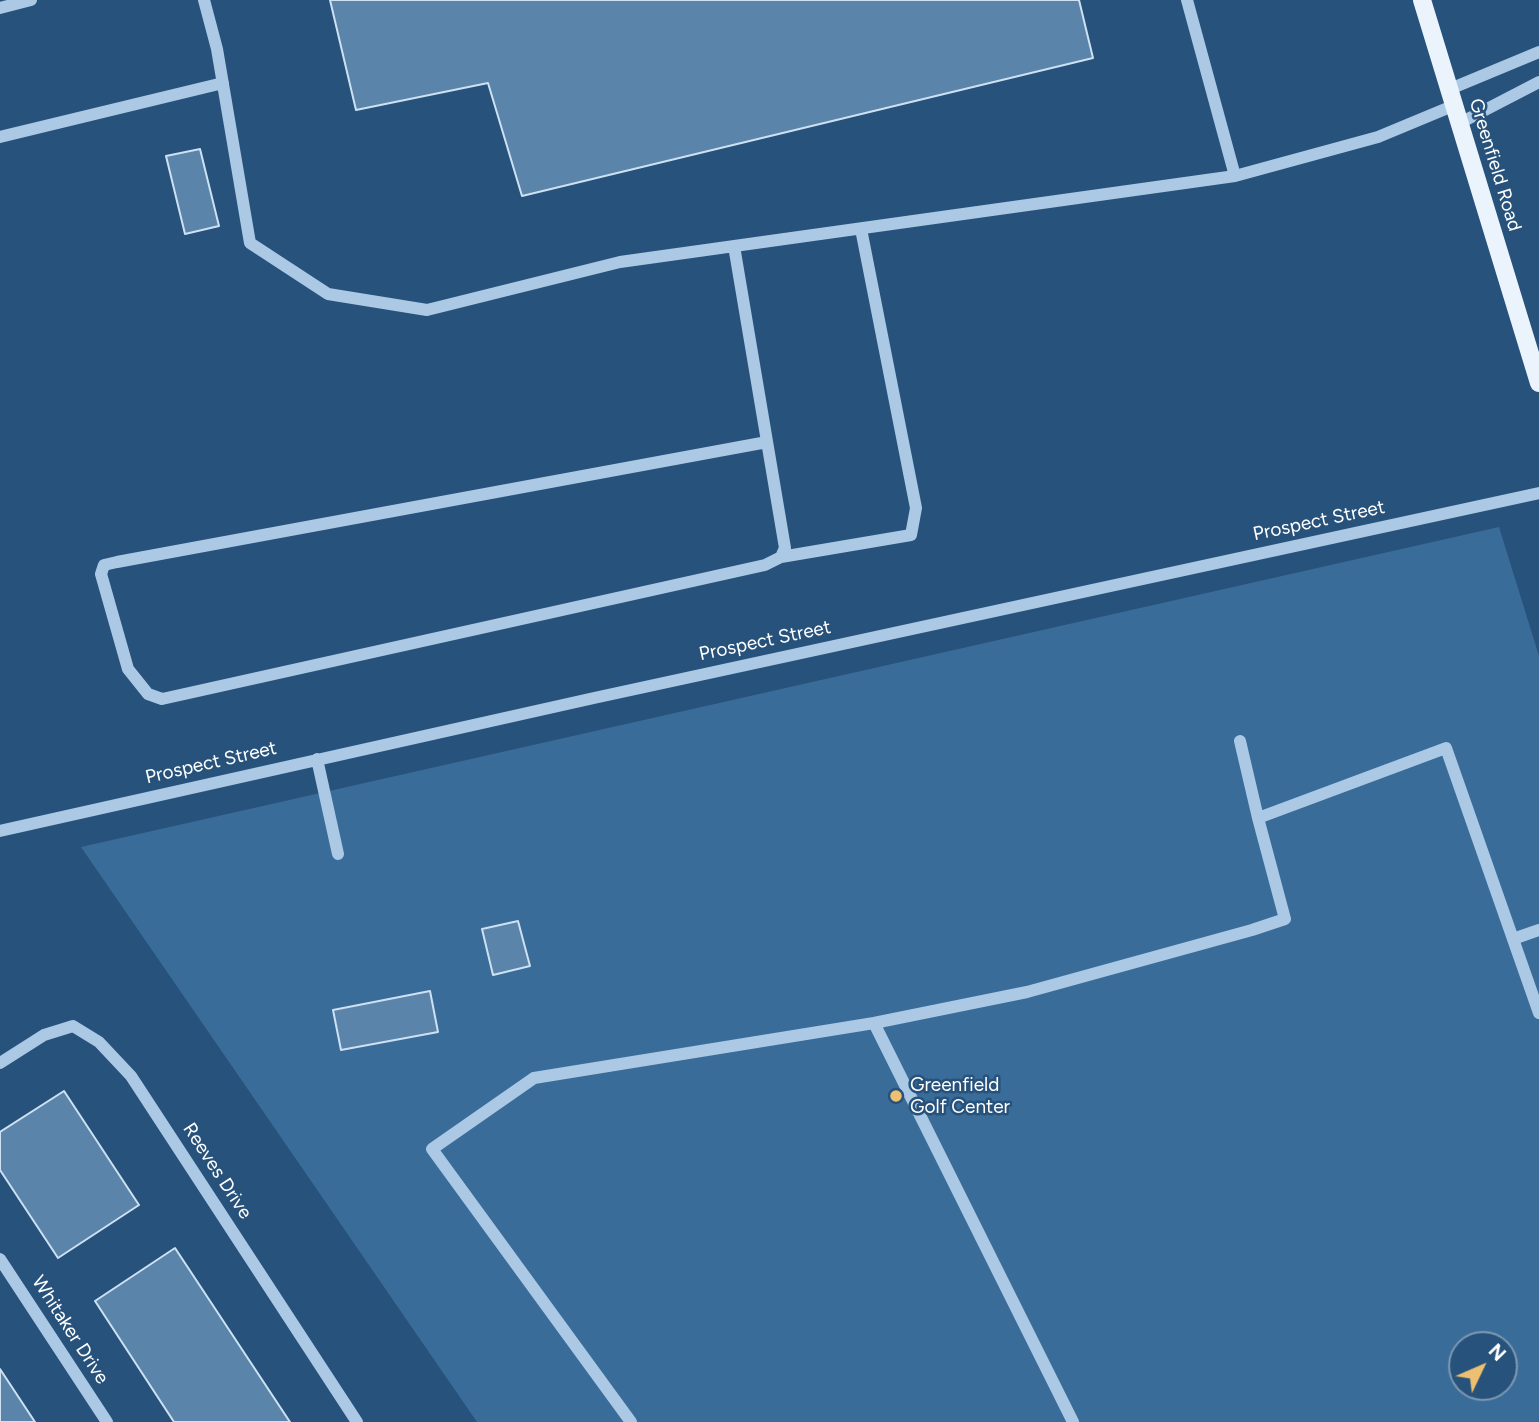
<!DOCTYPE html>
<html>
<head>
<meta charset="utf-8">
<style>
	body { margin:0 }
	#map { position:relative; width:1539px; height:1422px; overflow:hidden; background:#27527b; font-family:Figtree,sans-serif }
	canvas { display:block }
	.north { position:absolute; left:1448px; top:1331px; width:70px; height:70px; box-sizing:border-box; background:#27527b; border:2px solid #7d97b0; border-radius:50%; rotate:46deg; font-size:19px; font-weight:700; line-height:28px; text-align:center; color:#fff }
	.north::after { content:''; display:block; margin:auto; width:24px; height:32px; background:#ecbf71; clip-path:polygon(50% 0,100% 100%,50% 72%,0 100%) }
</style>
</head>
<body>
<div id="map">
<canvas width="1539" height="1422"></canvas>
<div class="north">N</div>
</div>
<script>
const c = document.querySelector('canvas').getContext('2d');
c.lineJoin = 'round';
function fill(path, color) { c.fillStyle = color; c.fill(path, 'evenodd'); }
const shape = rows => new Path2D(rows.map(r => 'M' + r).join(''));
function trace(path, color, width, dash) { c.strokeStyle = color; c.lineWidth = width; c.lineCap = dash ? 'butt' : 'round'; c.setLineDash(dash || []); c.stroke(path); }
function label(font, color, halo, rows, align = 'center') {
  c.font = font + ' Figtree,sans-serif'; c.lineWidth = 5; c.setLineDash([]); c.textBaseline = 'middle'; c.strokeStyle = halo; c.fillStyle = color; for (const [text, x, y, turn = 0] of rows) {
    c.save(); c.translate(x, y); c.rotate((+turn || 0) * Math.PI / 180); c.textAlign = isNaN(turn) ? turn : align; if (halo) c.strokeText(text, 0, 0); c.fillText(text, 0, 0); c.restore();
  }
}
fill(shape([
	[1499,527,1539,656,1539,1422,477,1422,81,847],
	[1462,1345,1504,1345,1504,1387,1462,1387]
]), '#3a6c99');
const building = shape([
	[330,0,1079,0,1093,58,522,196,488,83,356,110,330,0],
	[200,149,219,226,185,234,166,156,200,149],
	[518,921,530,966,493,975,482,929,518,921],
	[430,991,438,1032,341,1050,333,1010,430,991],
	[64,1091,139,1205,58,1258,0,1170,0,1132,64,1091],
	[175,1248,290,1422,174,1422,95,1301,175,1248],
	[0,1369,35,1422,0,1422,0,1369]
]);
fill(building, '#5b84ab');
trace(building, '#cde1f3', 2);
trace(shape([
	[204,0,217,49,250,243,328,294,427,310,620,262,1235,176,1378,137,1455,105],
	[1187,0,1235,176],
	[0,8,31,0],
	[1450,89,1539,52],
	[1460,123,1539,82],
	[0,137,223,83],
	[734,246,785,548,781,557,765,565,162,699,148,694,128,669,101,574,104,565,117,562,767,442],
	[781,557,911,535,916,508,861,229],
	[1240,741,1258,818,1446,748,1513,939,1539,930],
	[317,759,338,854],
	[0,831,594,698,1539,493],
	[1513,939,1539,1013],
	[874,1023,1073,1422],
	[0,1063,44,1035,73,1026,99,1042,131,1076,357,1422],
	[0,1259,107,1422],
	[631,1422,432,1149,534,1078,874,1023,1027,992,1252,930,1285,919,1258,818]
]), '#abc9e4', 12);
trace(shape([
	[1422,0,1539,383]
]), '#ebf3fc', 18);
for (const [x, y, r, color] of [
	[896,1096,7,"#ecbf71"]
]) { const dot = new Path2D(); dot.arc(x, y, r, 0, 2 * Math.PI); c.fillStyle = color; c.fill(dot); trace(dot, '#27527b', 2.5); }
label('19px', '#fff', '#27527b', [
	["Greenfield Road",1495,165,73],
	["Prospect Street",1319,521,-12],
	["Prospect Street",765,641,-12],
	["Prospect Street",211,763,-13],
	["Reeves Drive",217,1171,57],
	["Whitaker Drive",70,1330,57]
]);
label('19px', '#fff', '#27527b', [
	["Greenfield",910,1085],
	["Golf Center",910,1107]
], 'left');
</script>
</body>
</html>
